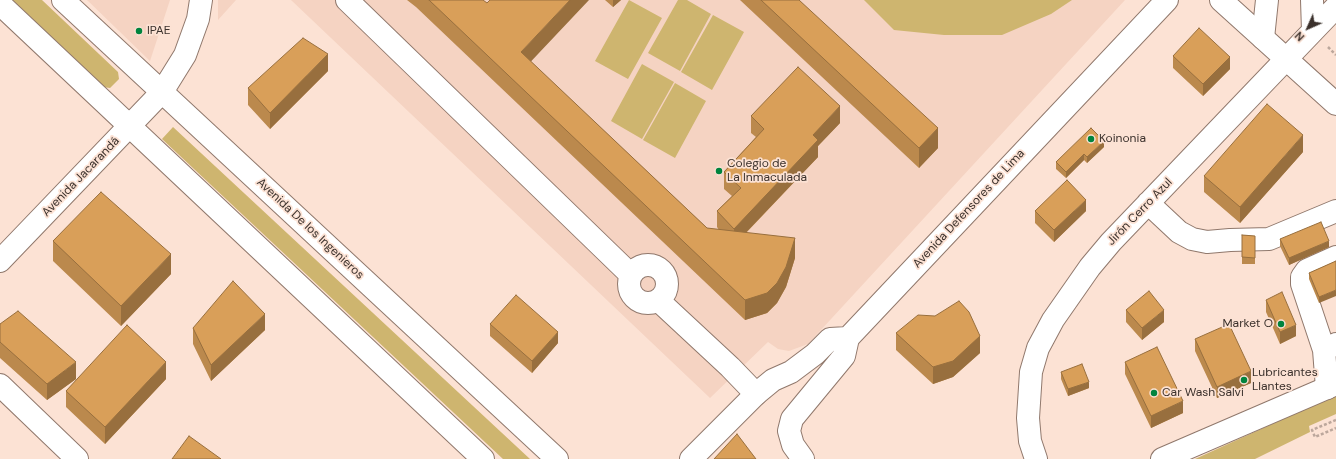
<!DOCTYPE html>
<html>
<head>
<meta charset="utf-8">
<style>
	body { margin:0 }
	#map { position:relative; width:1336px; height:459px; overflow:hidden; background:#fce2d4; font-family:"DM Sans",sans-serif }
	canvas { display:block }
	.north { position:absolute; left:1288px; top:8px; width:40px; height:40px; -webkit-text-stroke:3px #fce2d4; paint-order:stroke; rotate:225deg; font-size:11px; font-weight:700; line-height:16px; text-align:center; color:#3b312c }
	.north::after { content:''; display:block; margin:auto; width:14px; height:18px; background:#3b312c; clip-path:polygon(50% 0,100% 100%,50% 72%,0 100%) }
</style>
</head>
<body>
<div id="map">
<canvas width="1336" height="459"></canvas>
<div class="north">N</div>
</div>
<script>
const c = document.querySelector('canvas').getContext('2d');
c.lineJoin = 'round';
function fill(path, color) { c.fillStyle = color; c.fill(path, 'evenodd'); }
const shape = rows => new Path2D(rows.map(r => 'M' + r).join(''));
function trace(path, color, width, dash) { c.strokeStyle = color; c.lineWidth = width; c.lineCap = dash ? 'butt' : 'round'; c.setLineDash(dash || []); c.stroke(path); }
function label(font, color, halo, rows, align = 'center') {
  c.font = font + ' "DM Sans",sans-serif'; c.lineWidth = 3.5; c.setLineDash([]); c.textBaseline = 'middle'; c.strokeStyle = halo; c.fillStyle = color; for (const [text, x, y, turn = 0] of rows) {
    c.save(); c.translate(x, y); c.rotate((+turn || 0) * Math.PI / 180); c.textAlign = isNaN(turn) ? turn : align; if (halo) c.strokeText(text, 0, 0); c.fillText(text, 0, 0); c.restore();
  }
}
fill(shape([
	[87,0,170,0,150,61],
	[218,0,236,0,218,20],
	[291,0,1125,0,808,344,789,351,778,349,768,342,710,398]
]), '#f5d3c2');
fill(shape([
	[11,0,42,0,118,72,119,79,110,88,103,87],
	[629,0,662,18,628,79,595,61],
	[678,0,687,0,711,14,680,71,648,53],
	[864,0,1072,0,1051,14,1002,35,944,35,894,30],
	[713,15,744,32,712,90,681,72],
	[642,64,674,82,642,139,611,121],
	[675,83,706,101,675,158,643,140],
	[173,127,530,459,503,459,162,139],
	[1336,395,1336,414,1309,426,1310,432,1255,459,1195,459]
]), '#ceb56f');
const minor = shape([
	[63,0,557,459],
	[347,0,631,275],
	[1312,0,1313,31],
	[0,4,483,459],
	[1263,38,1267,0],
	[1148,203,1179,232,1192,239,1207,242,1230,240,1269,239,1336,211],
	[0,261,162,92,185,55,198,19,201,0],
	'629 284a19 19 0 1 1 38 0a19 19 0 1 1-38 0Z',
	[659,301,730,367,756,394],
	[1324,350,1302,284,1302,277,1307,270,1336,257],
	[0,385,77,459],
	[1327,388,1324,350,1336,344],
	[1036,459,1030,441,1028,418,1031,372,1038,348,1053,320,1090,267,1111,242,1336,7]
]);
const major = shape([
	[1221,0,1336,104],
	[691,459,756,394,773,380,791,372,815,354,830,339,848,338,1167,0],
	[803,459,793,445,789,431,792,419,844,356,848,338],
	[1162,459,1336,384]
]);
trace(minor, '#90786c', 24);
trace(major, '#90786c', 24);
trace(shape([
	[1328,47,1336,55],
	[1336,420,1312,430,1315,437,1336,428]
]), '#bca79c', 2.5, [3, 2]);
trace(minor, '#fff', 22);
trace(major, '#fff', 22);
fill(shape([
	[407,0,483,0,531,62,707,228,719,230,717,227,717,211,732,196,724,189,724,172,756,137,751,133,751,116,840,123,818,146,818,157,746,233,795,258,786,287,777,303,767,313,745,320,416,7],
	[605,0,621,0,613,7],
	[740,0,799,0,938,148,919,168],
	[1173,56,1230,69,1203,96,1173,68],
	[328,71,270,129,248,105,248,88],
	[1104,147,1087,163,1084,160,1066,178,1056,169,1056,162],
	[1303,152,1240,223,1204,192,1204,176],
	[1035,211,1086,211,1054,242,1035,223],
	[1242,235,1255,236,1255,264,1242,264],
	[1280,239,1329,247,1289,265,1280,246],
	[53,241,171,274,121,326,53,261],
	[1336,261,1319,303,1309,279,1309,273],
	[1266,300,1296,336,1280,344,1266,312],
	[1126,310,1164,322,1142,340,1126,322],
	[0,324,76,379,47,400,0,358],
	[490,324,558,343,532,373,490,336],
	[193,328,265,330,211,381,193,344],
	[896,333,980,353,953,377,933,384,896,350],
	[1195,339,1251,383,1217,398,1195,351],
	[1125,362,1183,413,1151,428,1125,374],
	[1061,372,1089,388,1068,396,1061,379],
	[166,379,105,444,66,407,66,391]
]), '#bb894d');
fill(shape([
	[570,0,589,0,521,72,521,52],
	[613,0,621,0,613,7],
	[328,54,328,71,270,129,270,113],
	[1230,57,1230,69,1203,96,1203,84],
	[840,106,840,123,818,146,818,157,734,245,734,229,813,135],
	[938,128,938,148,919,168,919,148],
	[1303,135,1303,152,1240,223,1240,207],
	[1104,141,1104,147,1087,163,1087,157],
	[1084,154,1084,160,1066,178,1066,172],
	[1086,200,1086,211,1054,242,1054,230],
	[795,238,795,258,786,287,777,303,767,313,745,320,745,300],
	[1329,241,1329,247,1289,265,1289,258],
	[171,254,171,274,121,326,121,306],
	[1336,290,1336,296,1319,303,1319,297],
	[1164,310,1164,322,1142,340,1142,328],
	[265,314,265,330,211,381,211,365],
	[1296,325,1296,336,1280,344,1280,332],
	[558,332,558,343,532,373,532,361],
	[980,336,980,353,953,377,933,384,933,367],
	[76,362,76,379,47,400,47,384],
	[166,362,166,379,105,444,105,427],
	[1251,371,1251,383,1217,398,1217,387],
	[1089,382,1089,388,1068,396,1068,389],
	[1183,401,1183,413,1151,428,1151,416]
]), '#986f3e');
const building = shape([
	[429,0,483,0,487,3,490,0,570,0,521,52,707,228,795,238,786,267,777,283,767,293,745,300,429,0],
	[761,0,799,0,938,128,919,148,761,0],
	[1199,28,1230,57,1203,84,1173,56,1199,28],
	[303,38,328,54,270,113,248,88,303,38],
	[798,67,840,106,813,135,818,140,734,229,717,211,741,188,724,172,764,129,751,116,798,67],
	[1267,104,1303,135,1240,207,1204,176,1267,104],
	[1091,128,1104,141,1087,157,1084,154,1066,172,1056,162,1091,128],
	[1067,180,1086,200,1054,230,1035,211,1067,180],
	[101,192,171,254,121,306,53,241,101,192],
	[1321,222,1329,241,1289,258,1280,239,1321,222],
	[1242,235,1255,236,1255,258,1242,257,1242,235],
	[1336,261,1336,290,1319,297,1309,273,1336,261],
	[233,281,265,314,211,365,193,328,233,281],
	[1149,291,1164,310,1142,328,1126,310,1149,291],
	[1282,292,1296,325,1280,332,1266,300,1282,292],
	[516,295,558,332,532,361,490,324,516,295],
	[959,301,969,312,980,336,953,361,933,367,896,333,918,315,935,316,959,301],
	[18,311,76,362,47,384,0,342,0,324,18,311],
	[1229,324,1251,371,1217,387,1195,339,1229,324],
	[127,325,166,362,105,427,66,391,127,325],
	[1157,347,1183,401,1151,416,1125,362,1157,347],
	[1082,364,1089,382,1068,389,1061,372,1082,364],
	[737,434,756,459,714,459,737,434],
	[189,436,221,459,172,459,189,436]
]);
fill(building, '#d99f59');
trace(building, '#986f3e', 1);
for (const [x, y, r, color] of [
	[139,31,4,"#00843e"],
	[1091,139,4,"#00843e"],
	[719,171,4,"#00843e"],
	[1281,324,4,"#00843e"],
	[1244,380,4,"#00843e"],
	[1154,393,4,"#00843e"]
]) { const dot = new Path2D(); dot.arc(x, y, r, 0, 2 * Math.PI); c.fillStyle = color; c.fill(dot); trace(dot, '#fce2d4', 1.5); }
label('12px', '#3b312c', '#fce2d4', [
	["IPAE",147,31],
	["Koinonia",1099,139],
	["Colegio de",727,164],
	["La Inmaculada",727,178],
	["Market O",1273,324,"right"],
	["Lubricantes",1252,373],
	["Llantes",1252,387],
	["Car Wash Salvi",1162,393]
], 'left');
label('12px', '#3b312c', '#fce2d4', [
	["Avenida Jacarandá",81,177,-46],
	["Avenida Defensores de Lima",969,209,-47],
	["Jirón Cerro Azul",1140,212,-46],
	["Avenida De los Ingenieros",310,229,43]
]);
</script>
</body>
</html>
